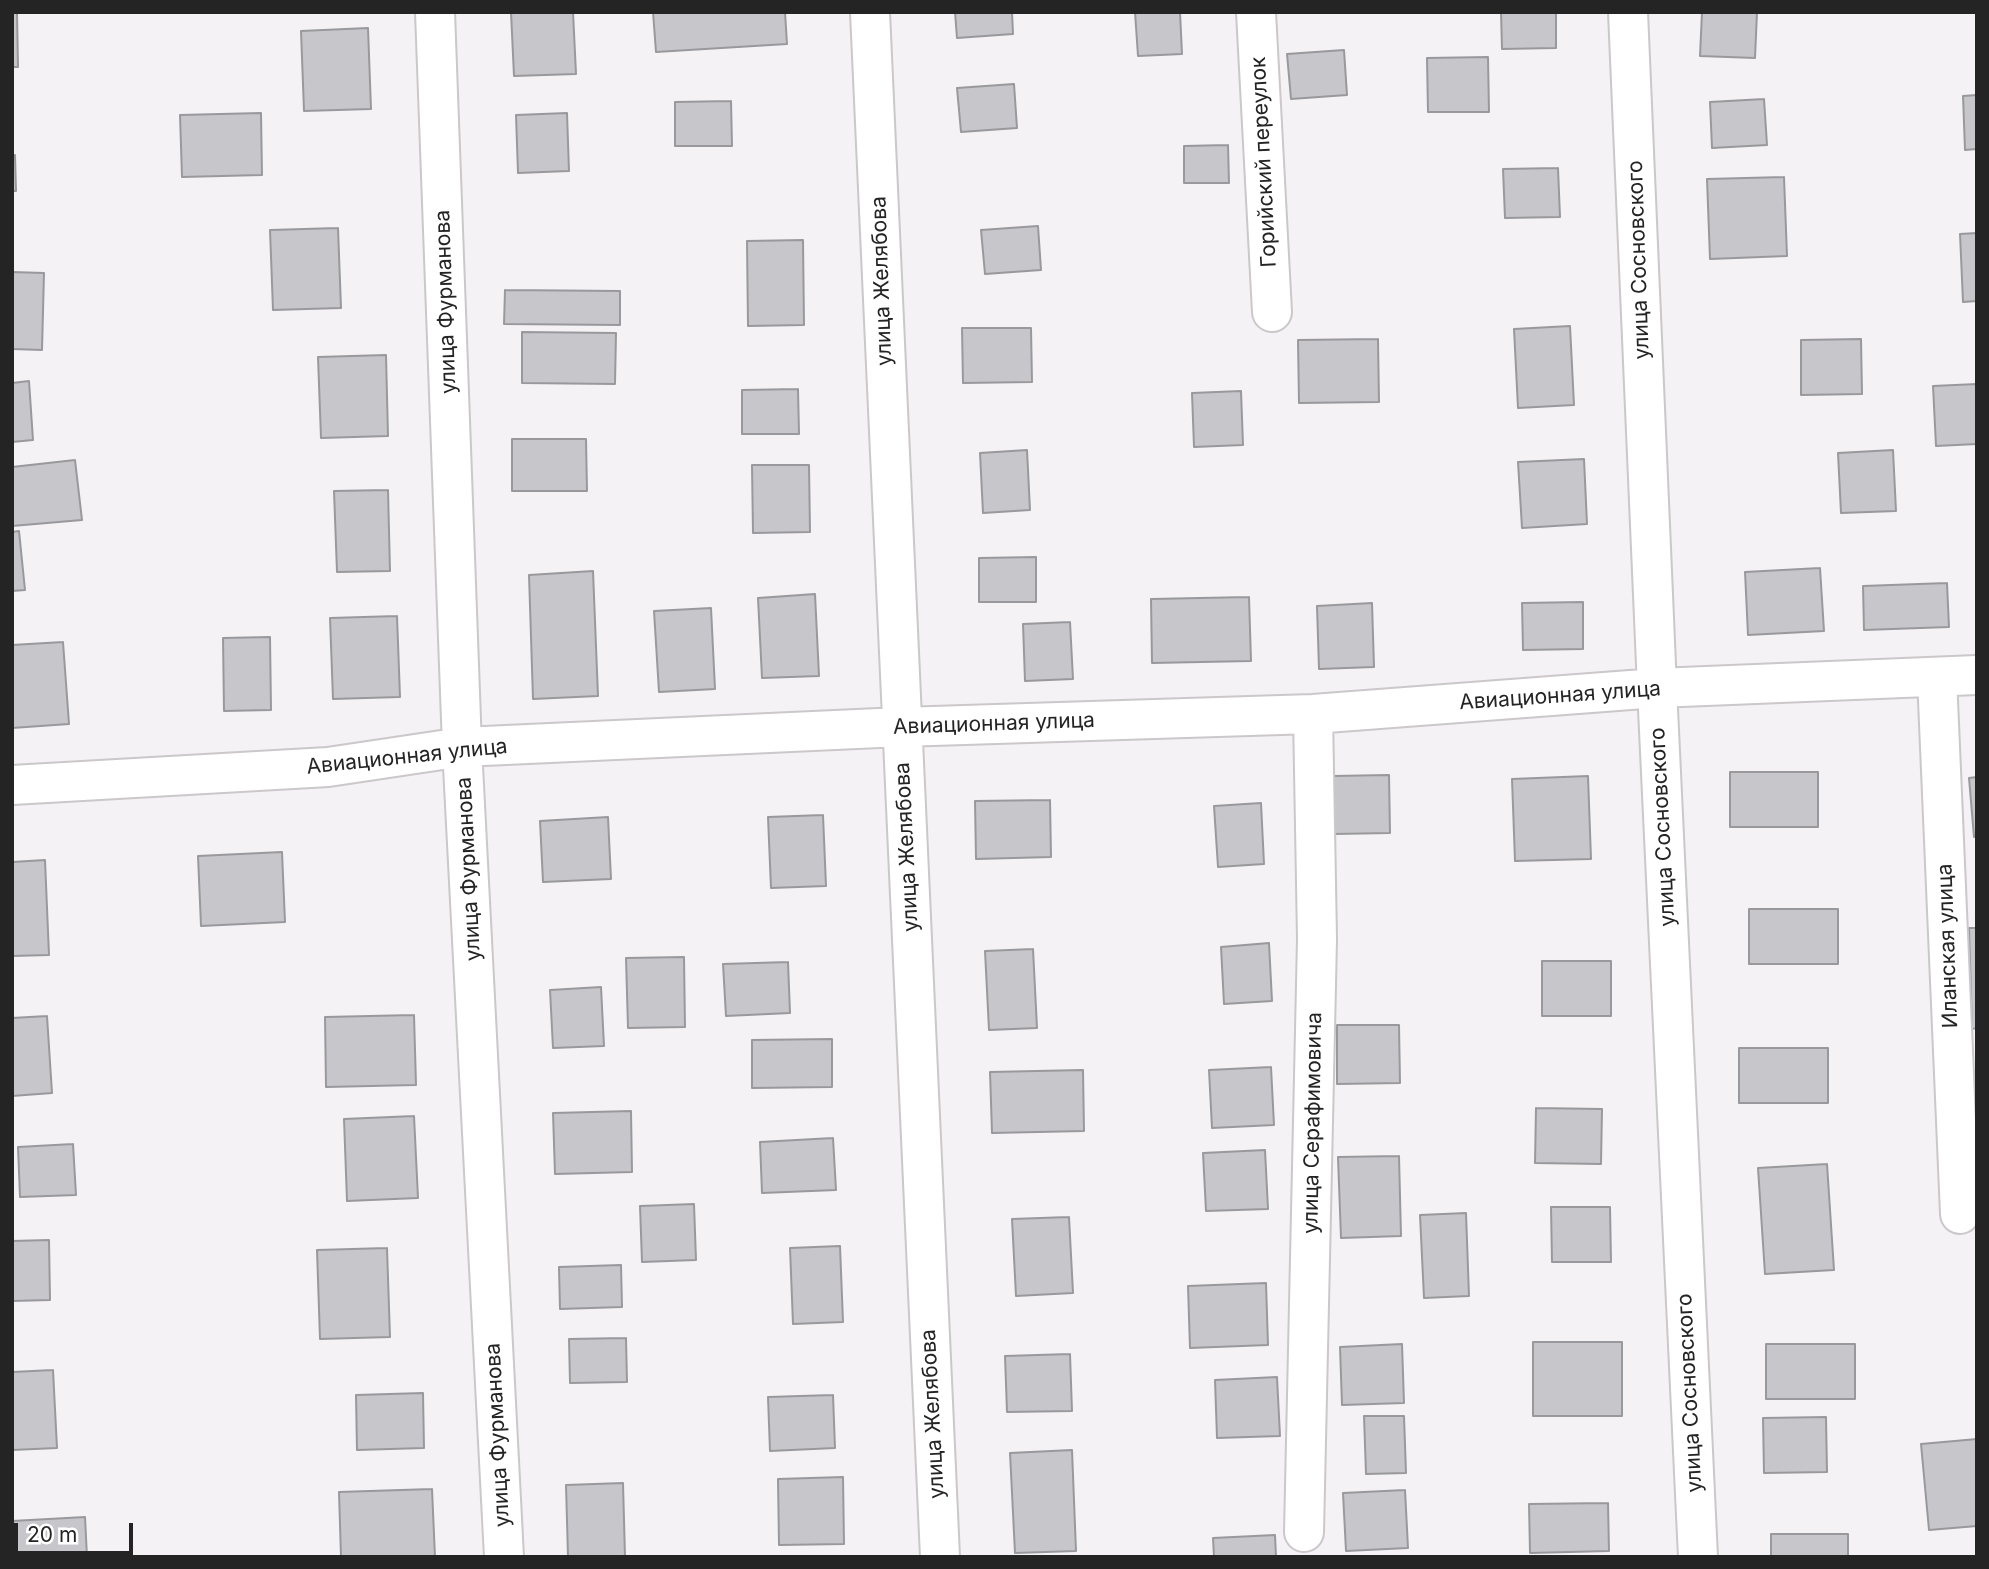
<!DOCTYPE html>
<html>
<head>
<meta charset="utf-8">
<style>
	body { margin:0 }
	#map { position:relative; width:1989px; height:1569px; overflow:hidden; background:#f5f2f5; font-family:Inter,sans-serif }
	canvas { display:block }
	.frame { position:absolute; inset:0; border:14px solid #252425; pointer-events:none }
	.scale { position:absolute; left:14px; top:1523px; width:119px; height:32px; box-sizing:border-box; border:4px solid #252425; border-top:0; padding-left:9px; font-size:21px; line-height:24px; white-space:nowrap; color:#252425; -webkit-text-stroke:5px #fff; paint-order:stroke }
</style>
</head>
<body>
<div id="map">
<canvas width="1989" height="1569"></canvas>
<div class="frame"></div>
<div class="scale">20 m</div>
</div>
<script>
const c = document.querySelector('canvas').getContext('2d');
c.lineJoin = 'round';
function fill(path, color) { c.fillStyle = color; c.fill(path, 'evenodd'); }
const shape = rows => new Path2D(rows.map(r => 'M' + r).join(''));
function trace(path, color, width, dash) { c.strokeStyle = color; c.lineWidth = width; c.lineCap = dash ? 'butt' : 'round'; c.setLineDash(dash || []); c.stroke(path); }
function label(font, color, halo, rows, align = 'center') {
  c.font = font + ' Inter,sans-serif'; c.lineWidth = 5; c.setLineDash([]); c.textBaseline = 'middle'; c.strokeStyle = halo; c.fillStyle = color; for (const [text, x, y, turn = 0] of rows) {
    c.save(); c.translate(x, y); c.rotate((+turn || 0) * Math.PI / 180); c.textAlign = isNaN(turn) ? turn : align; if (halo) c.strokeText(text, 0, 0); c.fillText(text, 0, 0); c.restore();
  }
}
const building = shape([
	[12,12,17,12,18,67,12,67,12,12],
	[511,12,573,12,576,74,514,76,511,12],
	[653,12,785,12,787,44,656,52,653,12],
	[955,12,1012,12,1013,34,957,38,955,12],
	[1135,12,1180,12,1182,54,1138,56,1135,12],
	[1501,12,1556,12,1556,48,1502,49,1501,12],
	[1702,12,1757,12,1755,58,1700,56,1702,12],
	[368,28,371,109,304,111,301,31,368,28],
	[1344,50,1347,95,1291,99,1287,54,1344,50],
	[1488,57,1489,112,1428,112,1427,58,1488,57],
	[1014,84,1017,128,961,132,957,88,1014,84],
	[1977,95,1977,149,1965,150,1963,96,1977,95],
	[1764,99,1767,145,1712,148,1710,102,1764,99],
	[731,101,732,146,675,146,675,102,731,101],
	[261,113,262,175,182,177,180,115,261,113],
	[567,113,569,171,518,173,516,115,567,113],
	[1228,145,1229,183,1184,183,1184,146,1228,145],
	[12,155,15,155,16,191,12,191,12,155],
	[1558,168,1560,217,1505,218,1503,169,1558,168],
	[1784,177,1787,256,1710,259,1707,179,1784,177],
	[1038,226,1041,270,985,274,981,230,1038,226],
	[338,228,341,308,273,310,270,230,338,228],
	[1977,233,1977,301,1963,302,1960,234,1977,233],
	[803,240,804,325,748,326,747,241,803,240],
	[12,272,44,273,42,350,12,349,12,272],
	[505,290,620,291,620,325,504,324,505,290],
	[1570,326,1574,405,1518,408,1514,329,1570,326],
	[962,328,1031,328,1032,382,963,383,962,328],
	[522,332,616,333,615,384,522,383,522,332],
	[1378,339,1379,402,1299,403,1298,340,1378,339],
	[1861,339,1862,394,1801,395,1801,340,1861,339],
	[386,355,388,436,321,438,318,357,386,355],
	[29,381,33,440,12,442,12,383,29,381],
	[1977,384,1977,444,1936,446,1933,386,1977,384],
	[798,389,799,434,742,434,742,390,798,389],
	[1241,391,1243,445,1194,447,1192,393,1241,391],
	[512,439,586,439,587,491,512,491,512,439],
	[1027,450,1030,510,983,513,980,453,1027,450],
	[1893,450,1896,511,1841,513,1838,453,1893,450],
	[1584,459,1587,524,1522,528,1518,462,1584,459],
	[75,460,82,520,12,526,12,467,75,460],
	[752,465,809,465,810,532,753,533,752,465],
	[388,490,390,571,337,572,334,491,388,490],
	[19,531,25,590,12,591,12,532,19,531],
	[1036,557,1036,602,979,602,979,558,1036,557],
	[1820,568,1824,631,1748,635,1745,572,1820,568],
	[593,571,598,696,533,699,529,575,593,571],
	[1947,583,1949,627,1864,630,1863,586,1947,583],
	[815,594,819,676,762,678,758,598,815,594],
	[1249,597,1251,661,1152,663,1151,599,1249,597],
	[1583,602,1583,649,1523,650,1522,603,1583,602],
	[1372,603,1374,667,1319,669,1317,606,1372,603],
	[711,608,715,689,659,692,654,611,711,608],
	[397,616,400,697,333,699,330,618,397,616],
	[1070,622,1073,679,1025,681,1023,624,1070,622],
	[270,637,271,710,224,711,223,638,270,637],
	[63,642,69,724,12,728,12,645,63,642],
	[1730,772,1818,772,1818,827,1730,827,1730,772],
	[1389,775,1390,833,1334,834,1333,776,1389,775],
	[1588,776,1591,859,1515,861,1512,779,1588,776],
	[1977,777,1977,836,1974,837,1969,778,1977,777],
	[1050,800,1051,857,976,859,975,801,1050,800],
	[1261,803,1264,864,1218,867,1214,806,1261,803],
	[823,815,826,886,771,888,768,817,823,815],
	[608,817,611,879,543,882,540,821,608,817],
	[282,852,285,922,201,926,198,856,282,852],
	[45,860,49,955,12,956,12,862,45,860],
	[1749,909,1838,909,1838,964,1749,964,1749,909],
	[1969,928,1977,928,1977,1028,1972,1029,1969,928],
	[1269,943,1272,1001,1224,1004,1221,947,1269,943],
	[1033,949,1037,1028,989,1030,985,951,1033,949],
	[684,957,685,1027,628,1028,626,958,684,957],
	[1542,961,1611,961,1611,1016,1542,1016,1542,961],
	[788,962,790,1013,726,1016,723,964,788,962],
	[601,987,604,1046,553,1048,550,990,601,987],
	[414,1015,416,1085,326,1087,325,1017,414,1015],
	[47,1016,52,1093,12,1096,12,1018,47,1016],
	[1337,1025,1399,1025,1400,1083,1337,1084,1337,1025],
	[832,1039,832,1087,752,1088,752,1040,832,1039],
	[1739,1048,1828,1048,1828,1103,1739,1103,1739,1048],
	[1271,1067,1274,1125,1212,1128,1209,1070,1271,1067],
	[1083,1070,1084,1131,992,1133,990,1072,1083,1070],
	[1536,1108,1602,1109,1601,1164,1535,1163,1536,1108],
	[631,1111,632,1172,555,1174,553,1113,631,1111],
	[414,1116,418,1198,347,1201,344,1119,414,1116],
	[833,1138,836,1190,762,1193,760,1142,833,1138],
	[73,1144,76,1195,20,1197,18,1147,73,1144],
	[1265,1150,1268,1209,1206,1211,1203,1153,1265,1150],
	[1399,1156,1401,1236,1341,1238,1338,1157,1399,1156],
	[1827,1164,1834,1270,1765,1274,1758,1168,1827,1164],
	[694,1204,696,1260,642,1262,640,1206,694,1204],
	[1551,1207,1610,1207,1611,1262,1552,1262,1551,1207],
	[1466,1213,1469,1296,1424,1298,1420,1215,1466,1213],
	[1069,1217,1073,1293,1016,1296,1012,1219,1069,1217],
	[49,1240,50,1300,12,1301,12,1241,49,1240],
	[840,1246,843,1322,793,1324,790,1248,840,1246],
	[387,1248,390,1337,320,1339,317,1250,387,1248],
	[621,1265,622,1307,560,1309,559,1267,621,1265],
	[1266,1283,1268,1345,1190,1348,1188,1286,1266,1283],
	[626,1338,627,1382,570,1383,569,1339,626,1338],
	[1533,1342,1622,1342,1622,1416,1533,1416,1533,1342],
	[1402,1344,1404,1403,1342,1405,1340,1347,1402,1344],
	[1766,1344,1855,1344,1855,1399,1766,1399,1766,1344],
	[1070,1354,1072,1411,1007,1412,1005,1356,1070,1354],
	[53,1370,57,1448,12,1450,12,1372,53,1370],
	[1277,1377,1280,1436,1217,1438,1215,1380,1277,1377],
	[423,1393,424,1448,357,1450,356,1395,423,1393],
	[833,1395,835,1448,770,1451,768,1397,833,1395],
	[1364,1416,1404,1416,1406,1473,1366,1474,1364,1416],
	[1826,1417,1827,1472,1764,1473,1763,1418,1826,1417],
	[1977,1439,1977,1526,1929,1530,1921,1444,1977,1439],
	[1072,1450,1076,1551,1015,1553,1010,1453,1072,1450],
	[843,1477,844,1544,779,1545,778,1479,843,1477],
	[623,1483,625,1557,568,1557,566,1485,623,1483],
	[432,1489,435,1557,341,1557,339,1492,432,1489],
	[1405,1490,1408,1548,1346,1551,1343,1493,1405,1490],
	[1608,1503,1609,1551,1530,1553,1529,1504,1608,1503],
	[85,1517,87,1557,12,1557,12,1521,85,1517],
	[1771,1534,1848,1534,1848,1557,1771,1557,1771,1534],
	[1275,1535,1276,1557,1214,1557,1213,1538,1275,1535]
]);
fill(building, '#c7c6ca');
trace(building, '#99999d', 2);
const minor = shape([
	[435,12,462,747,504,1557],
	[870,12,940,1557],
	[1256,12,1272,312],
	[1628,12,1657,688,1698,1557],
	[1937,677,1960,1214],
	[12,785,328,767,462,747,901,727,1313,714,1657,688,1977,675],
	[1304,1532,1317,939,1313,714]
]);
trace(minor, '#cbc7ca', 42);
trace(minor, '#fff', 38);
label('21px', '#252425', '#fff', [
	["Горийский переулок",1264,162,-93],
	["улица Сосновского",1639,260,-92],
	["улица Желябова",882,281,-92],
	["улица Фурманова",446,302,-92],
	["Авиационная улица",1560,696,-4],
	["Авиационная улица",994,724,-2],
	["Авиационная улица",407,757,-6],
	["улица Сосновского",1663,827,-93],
	["улица Желябова",907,847,-93],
	["улица Фурманова",469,869,-93],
	["Иланская улица",1948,946,-92],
	["улица Серафимовича",1313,1123,-89],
	["улица Сосновского",1690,1393,-93],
	["улица Желябова",933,1414,-93],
	["улица Фурманова",498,1435,-93]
]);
</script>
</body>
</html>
